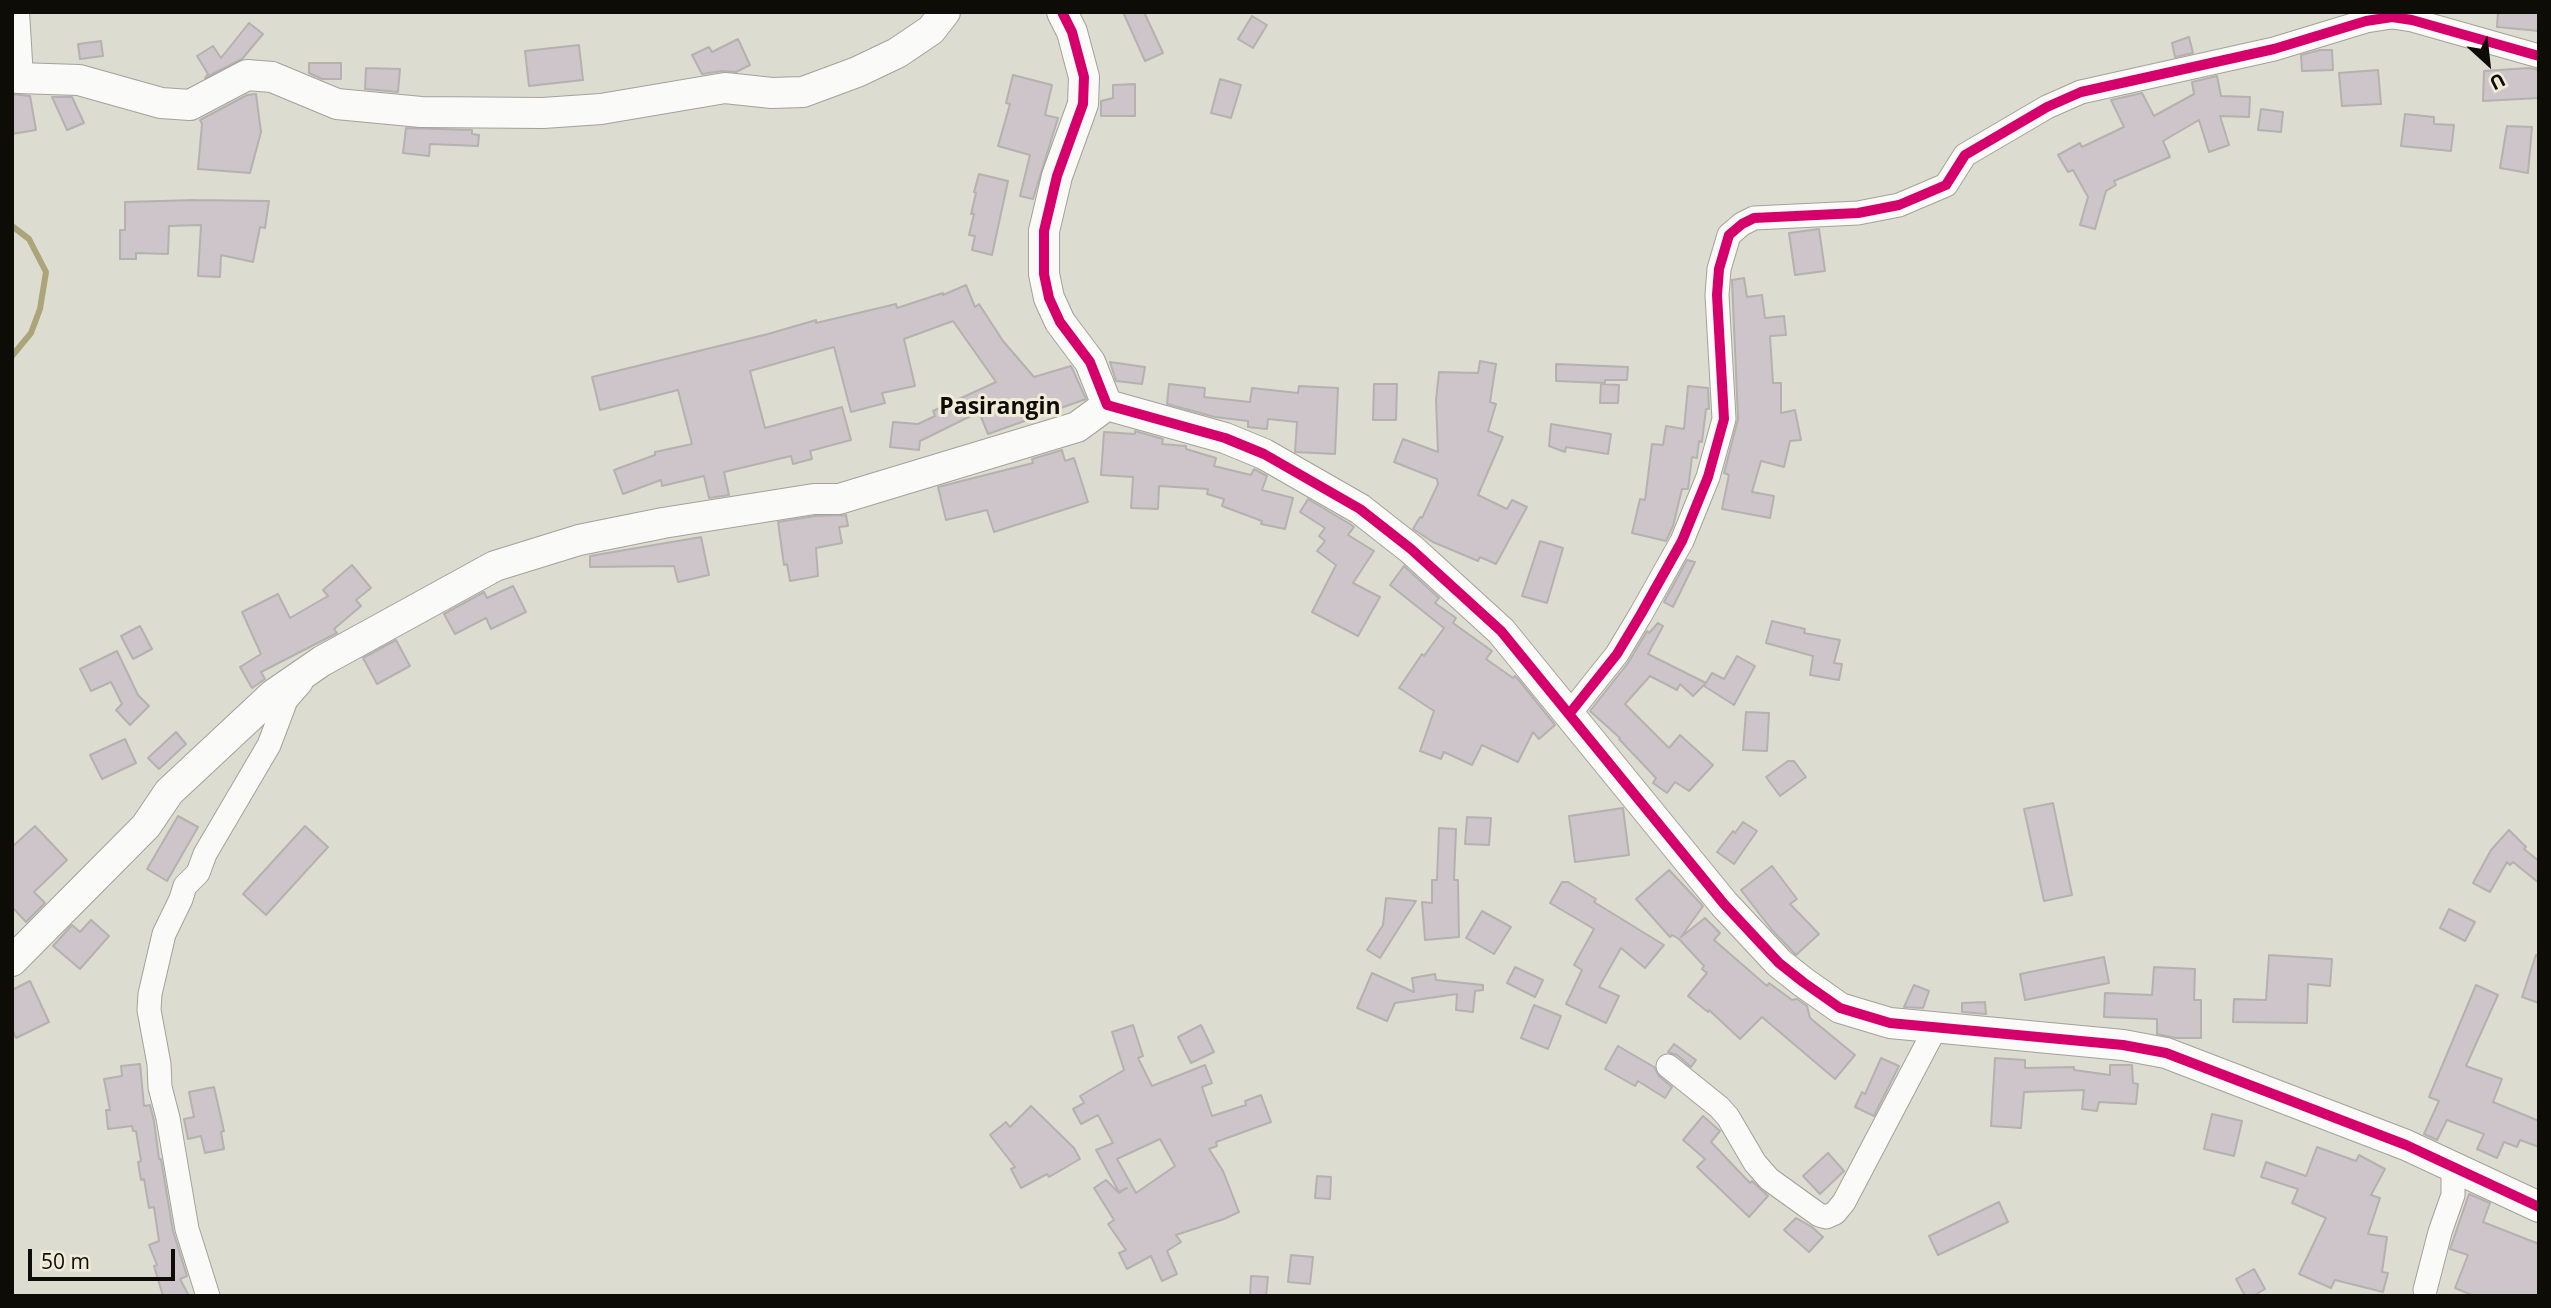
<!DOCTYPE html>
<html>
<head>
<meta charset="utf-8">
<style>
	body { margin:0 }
	#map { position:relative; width:2551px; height:1308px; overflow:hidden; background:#dddcd1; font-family:"Open Sans",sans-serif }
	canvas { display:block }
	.frame { position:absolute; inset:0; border:14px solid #0e0c06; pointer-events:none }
	.north { position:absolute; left:2453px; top:28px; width:70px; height:70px; -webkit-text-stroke:5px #f0ecd8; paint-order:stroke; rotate:153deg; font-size:19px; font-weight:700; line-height:28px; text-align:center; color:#0e0c06 }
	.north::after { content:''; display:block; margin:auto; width:24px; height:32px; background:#0e0c06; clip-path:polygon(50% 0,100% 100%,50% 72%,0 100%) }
	.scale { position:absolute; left:28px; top:1249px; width:147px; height:32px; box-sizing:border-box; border:4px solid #0e0c06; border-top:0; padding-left:9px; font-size:21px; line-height:24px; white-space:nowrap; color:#0e0c06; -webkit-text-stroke:5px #f0ecd8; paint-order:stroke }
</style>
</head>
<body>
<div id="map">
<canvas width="2551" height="1308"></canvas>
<div class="frame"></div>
<div class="north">U</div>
<div class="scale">50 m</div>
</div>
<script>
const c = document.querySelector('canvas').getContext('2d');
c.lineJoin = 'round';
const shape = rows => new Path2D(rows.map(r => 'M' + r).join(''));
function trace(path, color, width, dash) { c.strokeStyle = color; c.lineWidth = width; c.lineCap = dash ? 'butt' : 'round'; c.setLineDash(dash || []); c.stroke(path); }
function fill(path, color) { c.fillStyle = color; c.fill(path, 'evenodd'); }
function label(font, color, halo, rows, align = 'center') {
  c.font = font + ' "Open Sans",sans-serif'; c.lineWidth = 6; c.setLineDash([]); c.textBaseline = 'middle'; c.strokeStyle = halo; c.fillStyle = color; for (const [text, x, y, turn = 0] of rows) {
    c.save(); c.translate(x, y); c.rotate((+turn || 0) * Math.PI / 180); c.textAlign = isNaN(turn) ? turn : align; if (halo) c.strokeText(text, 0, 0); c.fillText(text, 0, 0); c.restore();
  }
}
trace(shape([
	[12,226,29,239,46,272,40,309,31,333,12,356]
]), '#ada57a', 6);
const building = shape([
	[1123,12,1144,12,1163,53,1145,61,1123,12],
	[2498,12,2539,12,2539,31,2497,27,2498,12],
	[1252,16,1267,25,1253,48,1238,39,1252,16],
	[249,23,263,34,242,59,205,78,208,74,197,56,213,46,221,58,249,23],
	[2189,37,2193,53,2175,57,2172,43,2189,37],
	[738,39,750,65,736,72,722,71,702,74,692,55,709,47,712,52,738,39],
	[101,41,103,56,80,59,78,44,101,41],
	[579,45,583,80,529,86,525,51,579,45],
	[2320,50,2332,50,2333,70,2302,71,2301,55,2320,50],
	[309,63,341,63,341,79,322,79,309,73,309,63],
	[366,68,400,69,398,92,365,89,366,68],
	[2529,68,2539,70,2539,98,2483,101,2484,71,2529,68],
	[2378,70,2381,104,2342,106,2339,73,2378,70],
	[1013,75,1052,85,1045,115,1058,118,1033,199,1020,196,1030,155,998,146,1010,104,1006,103,1013,75],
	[2217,76,2221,96,2250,97,2249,117,2220,116,2229,145,2209,152,2199,120,2163,141,2170,157,2114,181,2116,185,2106,191,2095,229,2080,225,2088,197,2073,170,2068,172,2058,155,2080,143,2082,147,2124,127,2111,100,2142,93,2154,116,2194,94,2192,82,2217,76],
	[1220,79,1241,85,1231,118,1211,113,1220,79],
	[1135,84,1135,116,1101,116,1101,101,1113,98,1113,85,1135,84],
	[12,94,30,96,36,130,12,134,12,94],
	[256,94,261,132,250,173,198,169,202,124,200,120,247,95,256,94],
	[52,97,72,97,84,123,67,130,52,97],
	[2261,109,2283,112,2281,132,2258,130,2261,109],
	[2405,114,2434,117,2434,124,2454,125,2451,151,2401,146,2405,114],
	[2507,126,2532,127,2528,173,2500,168,2507,126],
	[406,128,472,130,472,134,479,135,478,146,430,144,429,156,403,153,406,128],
	[979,174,1008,181,992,255,972,250,975,236,969,235,974,214,971,214,976,193,974,192,979,174],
	[195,200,269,201,265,228,260,227,253,262,221,255,220,277,198,276,201,225,169,226,168,254,136,253,136,259,120,259,120,230,125,230,125,202,195,200],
	[1819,229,1825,271,1795,275,1789,233,1819,229],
	[1744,278,1747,297,1762,295,1765,318,1784,316,1786,335,1770,336,1773,383,1781,383,1781,413,1795,410,1801,440,1790,441,1784,467,1761,461,1752,492,1774,496,1770,518,1722,509,1729,475,1724,473,1738,419,1732,280,1744,278],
	[966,285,975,307,979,304,1003,341,1034,377,1071,366,1086,399,988,434,979,412,920,441,919,450,890,447,893,422,918,424,935,416,933,411,996,382,953,321,904,339,915,386,882,393,885,403,851,412,834,347,750,371,765,428,842,407,851,440,810,451,812,459,793,464,791,456,724,472,729,495,709,498,704,476,662,486,661,480,623,494,614,470,655,455,655,452,692,444,678,390,600,410,592,377,768,334,816,320,816,323,896,304,897,308,943,293,943,295,966,285],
	[1480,361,1496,364,1490,402,1496,404,1488,431,1503,437,1478,495,1507,509,1512,500,1527,507,1496,564,1480,557,1478,561,1433,542,1413,529,1420,517,1422,518,1438,484,1437,479,1394,462,1403,439,1438,452,1436,400,1439,372,1478,373,1480,361],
	[1110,362,1145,367,1142,384,1116,381,1110,362],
	[1556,364,1628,367,1627,380,1605,380,1605,383,1556,381,1556,364],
	[1169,384,1205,388,1204,397,1250,402,1252,388,1298,393,1299,386,1338,388,1335,454,1295,452,1297,422,1268,419,1267,429,1248,427,1248,421,1215,417,1167,404,1169,384],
	[1374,384,1397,384,1396,420,1373,420,1374,384],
	[1601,384,1619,385,1618,403,1600,403,1601,384],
	[1688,386,1708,388,1709,409,1706,409,1702,442,1699,441,1697,458,1692,457,1688,489,1682,489,1673,526,1666,541,1632,533,1640,499,1645,500,1652,444,1663,445,1666,426,1684,429,1688,386],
	[1551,424,1611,434,1608,454,1566,447,1565,452,1549,446,1551,424],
	[1135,431,1163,439,1162,444,1186,446,1186,449,1216,458,1214,466,1251,475,1254,469,1267,476,1262,490,1293,498,1285,529,1261,524,1262,521,1222,506,1224,499,1207,494,1208,489,1159,486,1158,509,1131,508,1133,477,1101,475,1104,432,1135,434,1135,431],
	[1062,450,1065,461,1074,458,1088,502,994,532,987,510,946,520,938,487,1033,463,1032,459,1062,450],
	[1308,499,1350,524,1354,527,1348,535,1374,551,1353,583,1380,597,1358,636,1312,612,1336,565,1317,551,1325,541,1319,536,1325,528,1300,512,1308,499],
	[846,515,848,526,839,527,842,543,816,548,818,576,790,581,787,564,784,565,778,522,815,516,846,515],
	[701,537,709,575,678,582,674,566,590,567,590,556,701,537],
	[1540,541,1563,548,1547,603,1522,596,1540,541],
	[1687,560,1695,562,1673,607,1664,602,1687,560],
	[352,565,371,588,356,600,361,606,334,629,337,633,261,672,265,679,252,688,240,667,261,654,242,612,278,594,290,618,328,596,323,590,352,565],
	[1404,566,1439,598,1435,603,1456,618,1453,623,1492,651,1486,659,1513,678,1515,676,1518,679,1555,725,1539,739,1533,732,1518,762,1482,745,1472,765,1444,752,1441,759,1420,751,1434,711,1399,688,1422,654,1424,656,1444,628,1390,585,1404,566],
	[513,586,526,612,491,629,486,618,455,634,444,614,484,592,487,598,513,586],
	[1772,621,1805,629,1804,633,1840,640,1834,663,1842,664,1839,680,1810,675,1813,656,1766,643,1772,621],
	[1658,623,1663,626,1648,654,1706,683,1693,696,1680,684,1677,690,1650,676,1625,704,1669,748,1680,735,1713,765,1689,791,1675,782,1667,793,1653,783,1656,778,1619,739,1620,738,1590,711,1628,663,1647,631,1649,633,1658,623],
	[140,626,152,649,133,659,121,636,140,626],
	[396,640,410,666,377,684,363,658,396,640],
	[117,651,138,695,149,706,130,725,116,710,122,704,111,682,91,691,80,669,117,651],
	[1737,656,1755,666,1734,705,1704,686,1712,673,1724,679,1737,656],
	[1746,712,1769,713,1767,751,1743,750,1746,712],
	[176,732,186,744,159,769,148,758,176,732],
	[125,739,136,763,102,779,90,755,125,739],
	[1788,761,1794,761,1806,777,1780,796,1766,777,1788,761],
	[2053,803,2072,895,2044,901,2024,809,2053,803],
	[1623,808,1629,855,1575,862,1569,816,1623,808],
	[178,816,198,827,167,881,147,869,178,816],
	[1467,817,1491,818,1489,845,1465,844,1467,817],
	[1743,822,1757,831,1734,864,1717,852,1733,831,1735,833,1743,822],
	[35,826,67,860,34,892,45,903,26,922,12,907,12,847,35,826],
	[305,826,328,847,266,915,243,894,305,826],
	[1439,828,1456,829,1454,880,1458,880,1459,937,1425,940,1422,902,1432,903,1432,880,1437,880,1439,828],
	[2509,830,2526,847,2524,849,2539,861,2539,883,2513,862,2510,865,2507,862,2490,892,2473,883,2491,850,2509,830],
	[1772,866,1797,899,1790,904,1819,934,1796,955,1772,930,1741,890,1772,866],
	[1669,870,1703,906,1681,937,1705,918,1720,933,1714,940,1767,986,1769,983,1792,1000,1797,999,1807,1006,1810,1018,1855,1055,1835,1079,1762,1017,1740,1039,1709,1010,1708,1012,1688,996,1707,973,1702,969,1704,966,1679,939,1672,935,1670,937,1636,899,1669,870],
	[1562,882,1568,882,1596,899,1594,902,1664,945,1645,968,1621,948,1599,987,1619,996,1606,1023,1566,1004,1582,970,1574,965,1594,929,1550,903,1562,882],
	[1386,898,1416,901,1380,958,1367,950,1383,925,1386,898],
	[2449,909,2475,922,2465,941,2440,928,2449,909],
	[1482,911,1511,927,1494,954,1466,938,1482,911],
	[91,920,109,936,80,969,53,946,72,925,80,932,91,920],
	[2269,955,2332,959,2330,986,2308,984,2307,1023,2233,1022,2234,999,2266,1000,2269,955],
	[2536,955,2539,955,2539,1003,2522,997,2536,955],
	[2104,957,2109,983,2025,1000,2020,974,2104,957],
	[1515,967,1543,980,1535,997,1507,983,1515,967],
	[2154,967,2195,969,2194,1000,2201,1000,2201,1038,2176,1038,2157,1034,2157,1019,2104,1017,2105,993,2152,995,2154,967],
	[1372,973,1414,992,1412,978,1435,974,1436,980,1483,985,1483,990,1475,991,1473,1012,1456,1010,1457,994,1395,1003,1387,1021,1357,1008,1372,973],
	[30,981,49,1022,16,1038,12,1029,12,990,30,981],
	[1914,985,1929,991,1923,1008,1904,1007,1914,985],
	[2476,985,2498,995,2466,1066,2502,1079,2493,1102,2539,1121,2539,1147,2520,1140,2517,1147,2504,1142,2497,1158,2477,1149,2484,1134,2447,1120,2437,1140,2424,1134,2439,1101,2429,1097,2476,985],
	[1985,1002,1986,1014,1962,1012,1962,1003,1985,1002],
	[1534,1005,1561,1016,1548,1049,1521,1038,1534,1005],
	[1133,1025,1143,1056,1138,1058,1152,1086,1205,1065,1212,1083,1202,1087,1212,1116,1246,1105,1245,1101,1261,1095,1271,1122,1216,1142,1217,1146,1209,1149,1223,1171,1239,1212,1224,1219,1176,1235,1181,1242,1167,1251,1177,1274,1162,1281,1151,1256,1127,1269,1119,1253,1126,1250,1108,1224,1114,1220,1094,1188,1106,1180,1119,1193,1127,1188,1119,1192,1096,1150,1113,1143,1098,1115,1081,1124,1073,1109,1084,1103,1080,1096,1124,1070,1112,1032,1133,1025],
	[1160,1139,1175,1166,1136,1193,1117,1159,1160,1139],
	[1201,1025,1214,1052,1191,1063,1178,1037,1201,1025],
	[1674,1044,1696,1060,1691,1067,1677,1055,1668,1052,1674,1044],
	[1618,1046,1654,1067,1659,1076,1672,1087,1665,1098,1638,1081,1635,1086,1605,1069,1618,1046],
	[1881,1058,1899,1066,1874,1116,1855,1107,1862,1092,1865,1094,1881,1058],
	[1995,1058,2025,1060,2025,1068,2074,1067,2074,1070,2110,1075,2110,1065,2132,1065,2133,1083,2138,1084,2136,1104,2099,1102,2097,1111,2082,1109,2084,1090,2024,1092,2021,1128,1991,1126,1995,1058],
	[140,1064,144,1106,150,1105,154,1121,159,1159,161,1159,173,1231,187,1276,180,1279,189,1296,163,1296,154,1266,157,1265,149,1245,159,1241,154,1207,149,1208,144,1179,141,1180,138,1162,141,1161,136,1131,133,1131,132,1126,108,1129,106,1110,110,1110,104,1079,122,1076,121,1066,140,1064],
	[214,1087,224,1131,221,1132,224,1149,205,1153,201,1136,188,1139,184,1119,194,1117,189,1092,214,1087],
	[1031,1106,1074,1148,1080,1159,1049,1177,1047,1174,1021,1188,1011,1169,1015,1167,990,1135,1006,1122,1010,1127,1031,1106],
	[2212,1114,2242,1121,2234,1156,2204,1149,2212,1114],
	[1703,1116,1720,1131,1711,1142,1750,1183,1752,1181,1768,1196,1749,1217,1697,1167,1705,1159,1683,1140,1703,1116],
	[2317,1147,2356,1161,2359,1155,2385,1169,2371,1195,2380,1198,2368,1234,2387,1237,2382,1272,2388,1273,2383,1292,2335,1280,2331,1288,2299,1274,2326,1218,2292,1203,2298,1189,2261,1177,2266,1162,2306,1176,2317,1147],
	[1828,1153,1844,1171,1820,1194,1803,1176,1828,1153],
	[1317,1176,1331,1177,1330,1199,1315,1198,1317,1176],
	[2469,1194,2490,1203,2483,1222,2539,1244,2539,1296,2474,1296,2455,1288,2468,1255,2450,1249,2469,1194],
	[1999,1202,2008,1222,1938,1255,1929,1236,1999,1202],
	[1796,1218,1812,1227,1823,1237,1809,1252,1784,1230,1796,1218],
	[1291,1255,1313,1257,1310,1284,1288,1282,1291,1255],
	[2254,1269,2265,1289,2253,1296,2245,1296,2236,1279,2254,1269],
	[1251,1276,1268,1277,1266,1296,1250,1296,1251,1276]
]);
fill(building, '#cdc5c9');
trace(building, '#b4b1af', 2);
const minor = shape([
	[1570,713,1617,654,1641,614,1682,541,1708,477,1724,419,1717,295,1719,269,1729,235,1742,224,1754,218,1858,213,1899,205,1946,185,1965,155,2047,107,2081,92,2274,49,2366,21,2392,17,2412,20,2539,56],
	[1668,1066,1719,1107,1728,1117,1755,1163,1769,1179,1819,1215,1826,1217,1835,1213,1844,1202,1935,1029],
	[2425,1290,2440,1232,2453,1195,2453,1165],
	[208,1296,187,1229,168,1118,160,1087,159,1064,149,1010,150,994,164,934,181,899,185,886,198,873,205,854,269,745,286,700,301,683]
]);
const tertiary = shape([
	[14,12,18,78,79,80,161,103,190,105,247,75,272,77,337,104,421,112,543,113,601,109,725,88,772,93,803,92,857,72,897,53,931,30,945,12],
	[1062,12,1072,32,1084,77,1083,104,1057,176,1044,231,1044,274,1049,298,1060,322,1090,362,1107,405,1225,438,1264,454,1360,509,1411,549,1501,631,1724,904,1779,963,1803,982,1840,1008,1890,1023,2123,1045,2166,1053,2406,1145,2539,1207],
	[12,961,146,826,169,792,274,694,322,661,495,566,579,540,663,523,814,499,839,499,1077,427,1107,405]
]);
trace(minor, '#a3a199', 25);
trace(tertiary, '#a3a199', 32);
trace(minor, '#fafaf8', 23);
trace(tertiary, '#fafaf8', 30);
trace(shape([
	[1062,12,1072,32,1084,77,1083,104,1057,176,1044,231,1044,274,1049,298,1060,322,1090,362,1107,405,1225,438,1264,454,1360,509,1411,549,1501,631,1724,904,1779,963,1803,982,1840,1008,1890,1023,2123,1045,2166,1053,2406,1145,2539,1207],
	[1570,713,1617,654,1641,614,1682,541,1708,477,1724,419,1717,295,1719,269,1729,235,1742,224,1754,218,1858,213,1899,205,1946,185,1965,155,2047,107,2081,92,2274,49,2366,21,2392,17,2412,20,2539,56]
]), '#d6006c', 10);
label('bold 23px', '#0e0c06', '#f0ecd8', [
	["Pasirangin",1000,407]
]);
</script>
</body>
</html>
